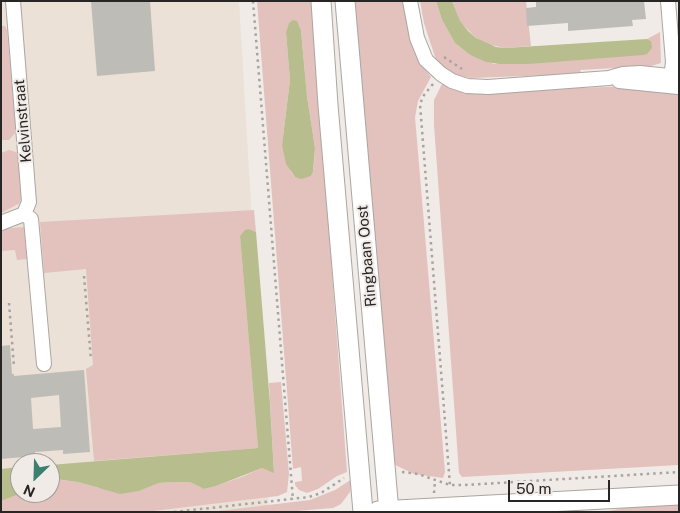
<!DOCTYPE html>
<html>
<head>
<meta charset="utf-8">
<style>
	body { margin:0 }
	#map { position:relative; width:680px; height:513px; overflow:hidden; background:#f0ebe7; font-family:"Public Sans",sans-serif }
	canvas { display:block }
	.frame { position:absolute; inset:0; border:2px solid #282624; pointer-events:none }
	.north { position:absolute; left:10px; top:453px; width:50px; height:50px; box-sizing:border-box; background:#f0ebe7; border:1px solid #a09c99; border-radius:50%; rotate:204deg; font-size:14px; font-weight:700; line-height:20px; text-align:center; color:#282624 }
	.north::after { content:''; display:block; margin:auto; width:18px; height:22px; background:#3c7f71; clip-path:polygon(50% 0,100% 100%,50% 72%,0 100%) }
	.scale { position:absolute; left:508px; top:480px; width:102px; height:22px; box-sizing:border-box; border:2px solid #282624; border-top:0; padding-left:6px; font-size:15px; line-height:18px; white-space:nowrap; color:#282624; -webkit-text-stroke:4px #f0ebe7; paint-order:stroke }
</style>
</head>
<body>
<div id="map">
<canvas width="680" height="513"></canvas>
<div class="frame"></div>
<div class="north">N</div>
<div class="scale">50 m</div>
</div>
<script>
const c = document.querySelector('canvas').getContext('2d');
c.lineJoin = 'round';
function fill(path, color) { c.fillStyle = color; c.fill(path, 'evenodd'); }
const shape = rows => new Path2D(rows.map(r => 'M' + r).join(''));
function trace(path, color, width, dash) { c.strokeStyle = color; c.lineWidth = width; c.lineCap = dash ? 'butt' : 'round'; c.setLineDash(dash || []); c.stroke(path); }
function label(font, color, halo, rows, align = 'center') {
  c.font = font + ' "Public Sans",sans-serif'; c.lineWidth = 4; c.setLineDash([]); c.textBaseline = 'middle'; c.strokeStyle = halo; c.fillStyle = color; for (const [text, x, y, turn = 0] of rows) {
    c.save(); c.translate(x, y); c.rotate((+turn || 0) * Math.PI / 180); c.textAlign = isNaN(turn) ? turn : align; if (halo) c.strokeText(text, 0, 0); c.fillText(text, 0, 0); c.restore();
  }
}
fill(shape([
	[1,1,239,1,269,512,1,512],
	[20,463,50,463,50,493,20,493]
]), '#ebe1d6');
fill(shape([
	[257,1,315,1,332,273,347,472,337,476,318,489,307,493,299,490,295,485,295,482,302,481,301,467,293,469],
	[301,31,307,96,315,148,314,163,313,172,311,176,295,177,291,172,282,145,290,80,286,33],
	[352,1,405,1,418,54,424,68,431,77,418,101,415,117,445,472,443,478,414,474,391,463],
	[420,1,436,1,442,20,455,43,470,55,494,64,529,64,651,41,647,39,660,32,661,63,651,66,580,70,582,74,470,78,455,75,440,66,436,60,424,23],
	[452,1,526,1,531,46,505,48,486,44,476,38,460,22],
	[1,26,5,26,7,30,16,132,9,140,1,140],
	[442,84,457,91,470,92,633,86,679,91,679,465,462,477,459,473,434,125,434,100],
	[9,150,19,153,22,194,20,203,1,213,1,153],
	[254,210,256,232,249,229,240,236,258,448,94,461,86,369,93,365,86,269,44,273,40,222],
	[24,227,27,259,17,260,15,250,1,251,1,229],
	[281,382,289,474,287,492,278,496,145,512,1,512,1,501,22,493,50,493,50,481,55,479,78,482,98,488,139,491,159,483,173,482,190,482,204,489,216,486,242,477,262,468,274,472,269,383],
	[352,479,350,492,341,504,333,508,284,512,210,512,310,500,335,490],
	[679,501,679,511,603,512,644,504]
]), '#e3c1bd');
fill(shape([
	[436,1,452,1,460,21,468,31,476,38,496,47,505,48,647,39,651,41,652,48,647,54,643,55,529,64,499,64,486,62,470,55,455,43,442,20],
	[293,20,297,21,301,31,307,96,315,148,313,172,311,176,301,179,295,177,286,164,282,145,290,80,286,33,289,23],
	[249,229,256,232,270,403,274,473,262,468,216,486,204,489,190,482,173,482,159,483,139,491,120,494,78,482,56,479,50,481,50,465,258,448,240,236,245,230],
	[20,467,20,493,22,493,1,501,1,469]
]), '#b8bd8e');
fill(shape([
	[91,1,150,1,155,71,97,76],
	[536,1,644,1,646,19,632,20,633,26,568,31,568,23,527,26,526,8,536,7],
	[10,345,12,374,14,374,14,376,84,370,90,452,63,454,63,450,35,452,35,456,1,459,1,346],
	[59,395,61,427,33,429,31,398]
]), '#bebcb6');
const minor = shape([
	[410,1,417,38,426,60,441,74,452,81,467,86,488,87,609,78,623,74,640,73,679,77],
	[668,1,673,62,670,86],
	[619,81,678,87],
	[24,214,31,219,44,364],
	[1,223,24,214,29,202,13,1]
]);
const major = shape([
	[321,1,328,105,363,512],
	[345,1,389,512],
	[378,511,679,495]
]);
trace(minor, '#aaa6a1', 16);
trace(major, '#aaa6a1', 21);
trace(shape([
	[253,1,293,500],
	[444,57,462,69],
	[433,84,424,95,420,104,450,485],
	[84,276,91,360],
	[9,303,14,367],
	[402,472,418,474,450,485,465,485,679,472],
	[434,493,435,481],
	[174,512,309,497,321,493,344,478]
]), '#a7a3a0', 2.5, [2.5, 4]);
trace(minor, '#fff', 14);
trace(major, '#fff', 19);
label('15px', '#282624', '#f0ebe7', [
	["Kelvinstraat",23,121,-95],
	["Ringbaan Oost",367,256,-95]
]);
</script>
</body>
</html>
